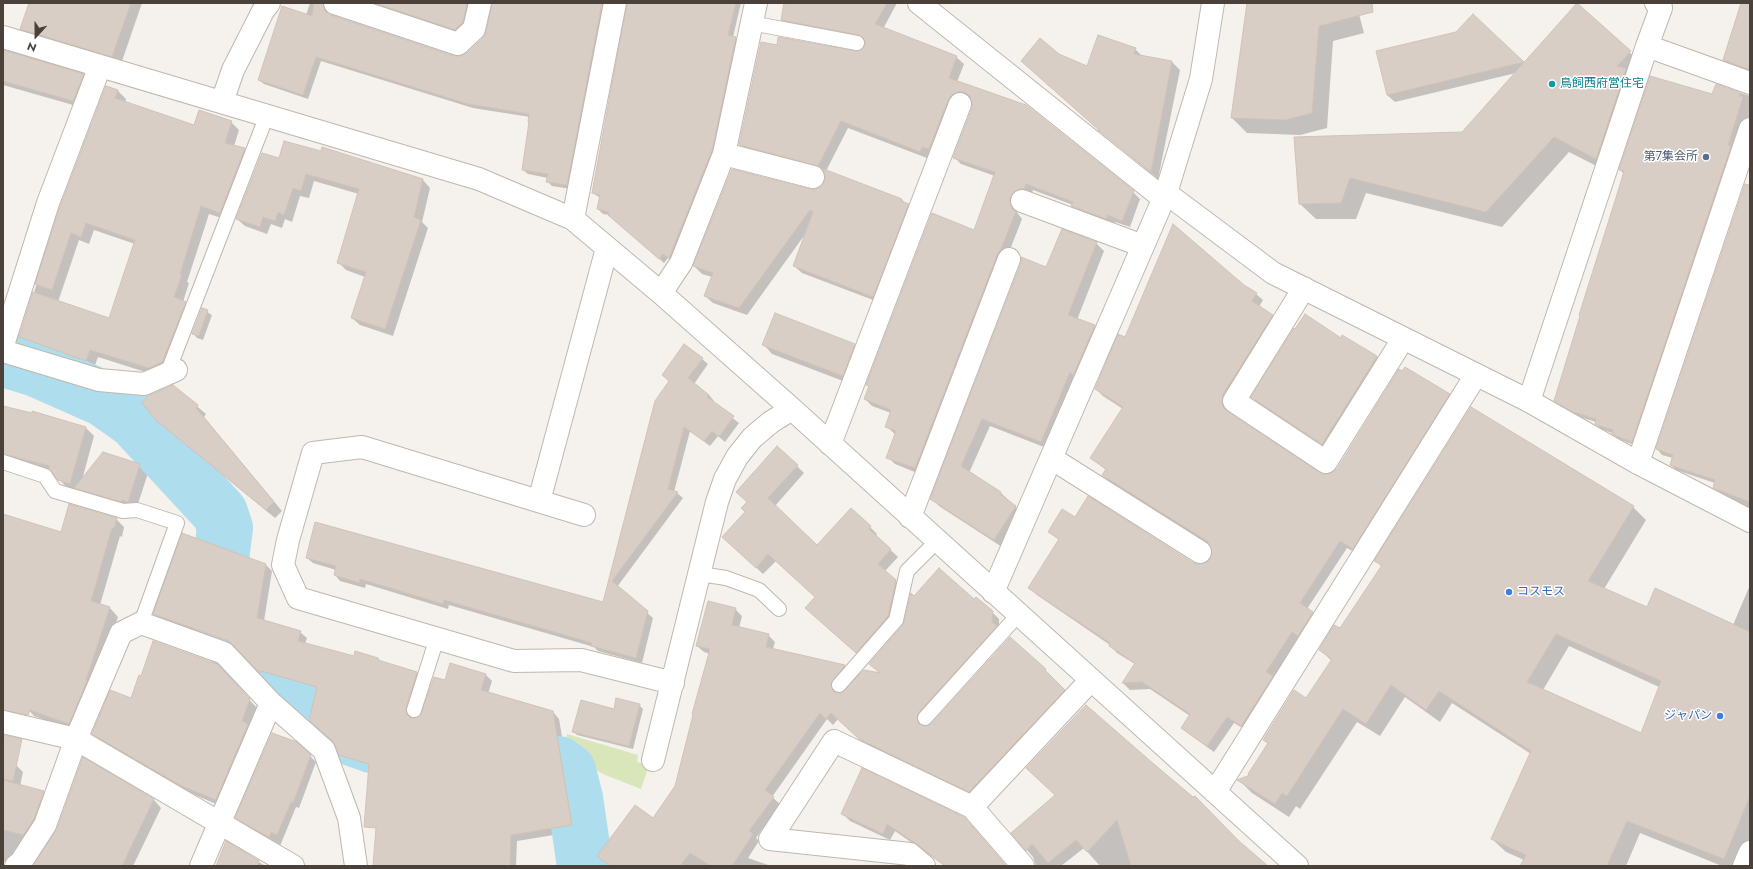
<!DOCTYPE html>
<html>
<head>
<meta charset="utf-8">
<style>
	body { margin:0 }
	#map { position:relative; width:1753px; height:869px; overflow:hidden; background:#f5f1ed; font-family:Jost,sans-serif }
	canvas { display:block }
	.frame { position:absolute; inset:0; border:4px solid #4a413a; pointer-events:none }
	.north { position:absolute; left:16px; top:16px; width:40px; height:40px; -webkit-text-stroke:3px #fff; paint-order:stroke; rotate:201deg; font-size:11px; font-weight:700; line-height:16px; text-align:center; color:#4a413a }
	.north::after { content:''; display:block; margin:auto; width:14px; height:18px; background:#4a413a; clip-path:polygon(50% 0,100% 100%,50% 72%,0 100%) }
</style>
</head>
<body>
<div id="map">
<canvas width="1753" height="869"></canvas>
<div class="frame"></div>
<div class="north">N</div>
</div>
<script>
const c = document.querySelector('canvas').getContext('2d');
c.lineJoin = 'round';
function fill(path, color) { c.fillStyle = color; c.fill(path, 'evenodd'); }
const shape = rows => new Path2D(rows.map(r => 'M' + r).join(''));
function trace(path, color, width, dash) { c.strokeStyle = color; c.lineWidth = width; c.lineCap = dash ? 'butt' : 'round'; c.setLineDash(dash || []); c.stroke(path); }
function label(font, color, halo, rows, align = 'center') {
  c.font = font + ' Jost,"Noto Sans JP",sans-serif'; c.lineWidth = 3; c.setLineDash([]); c.textBaseline = 'middle'; c.strokeStyle = halo; c.fillStyle = color; for (const [text, x, y, turn = 0] of rows) {
    c.save(); c.translate(x, y); c.rotate((+turn || 0) * Math.PI / 180); c.textAlign = isNaN(turn) ? turn : align; if (halo) c.strokeText(text, 0, 0); c.fillText(text, 0, 0); c.restore();
  }
}
fill(shape([
	[567,734,638,755,637,762,649,765,641,789,603,774,564,750]
]), '#d9e6b9');
fill(shape([
	[30,3,142,3,121,64,30,37,21,29],
	[310,3,328,3,327,11,329,14,454,57,460,57,467,54,483,39,487,32,493,3,608,3,571,189,552,186,547,181,548,178,528,174,523,170,530,123,530,117,473,108,321,61,308,99,264,84,259,80,306,15],
	[367,3,474,3,460,34],
	[628,3,741,3,733,37,740,42,716,155,674,262,668,258,664,263,610,215,603,214,598,209,600,198,593,193],
	[785,3,897,3,883,29,956,57,964,64,957,82,1133,192,1140,199,1130,227,1115,222,1113,225,1080,213,1073,205,1033,190,1031,196,1017,204,1016,211,1022,219,922,475,895,464,888,457,896,435,886,426,891,413,872,406,865,399,870,387,867,385,974,231,995,176,961,164,954,157,973,108,972,99,965,98,936,156,929,153,927,158,848,128,826,171,901,199,916,212,881,303,802,273,794,266,806,233,747,315,713,303,705,296,712,277,702,274,694,266,810,190,816,190,822,187,826,180,826,173,747,152,740,145,777,46,856,52,861,52,866,45,866,41,789,27,782,20],
	[1248,3,1356,3,1364,33,1333,41,1327,128,1300,135,1247,133,1232,118],
	[1742,3,1750,3,1750,73,1730,65,1724,60],
	[1578,4,1645,67,1612,174,1569,152,1502,227,1366,193,1356,219,1316,219,1300,204,1296,138,1462,133,1516,73,1395,102,1387,95,1456,33,1473,15,1524,63],
	[1135,49,1143,57,1172,62,1180,70,1158,179,1101,132],
	[3,51,83,75,89,81,80,107,3,85],
	[1716,85,1750,96,1750,124,1637,446,1618,439,1612,433,1601,429,1596,424,1596,422,1580,417,1561,406,1556,401,1624,174,1620,170,1713,95],
	[107,87,118,91,126,99,125,103,195,126,231,122,239,130,234,146,244,149,252,157,228,220,209,214,187,282,189,283,183,302,193,310,158,376,98,357,94,368,28,345,20,337,61,207],
	[94,230,135,244,110,320,58,302,79,240,89,244],
	[280,159,423,180,430,188,422,222,428,228,393,336,360,325,352,318,365,277,346,270,338,262,359,194,314,181,309,198,300,196,292,222,285,219,282,228,271,224,267,234,245,226,237,219],
	[1746,184,1750,185,1750,508,1720,493,1714,487,1715,483,1676,470,1671,465,1673,458,1662,455,1657,449],
	[1096,243,1104,251,1077,320,1094,326,1102,334,1049,449,990,426,969,473,1001,493,1023,514,1002,547,939,506,932,498,1047,268],
	[1243,285,1256,294,1263,300,1259,307,1272,315,1279,322,1228,408,1229,414,1319,473,1325,475,1332,474,1449,395,1456,401,1360,555,1347,548,1307,609,1319,619,1300,639,1273,678,1279,684,1249,732,1234,723,1214,752,1189,734,1182,728,1190,716,1150,689,1130,690,1123,683,1135,664,1117,653,1110,645,1037,595,1030,588,1059,540,1049,532,1199,565,1206,564,1212,559,1213,553,1212,546,1110,482,1103,475,1106,470,1091,458,1123,409,1103,396,1096,389,1126,338],
	[202,309,212,315,203,340,197,338,193,333],
	[1343,336,1377,357,1382,363,1328,449,1258,403,1252,397,1341,339],
	[764,345,854,345,863,353,851,384,772,354],
	[702,359,708,364,694,384,709,395,714,401,713,403,739,423,725,442,718,436,710,446,690,431,674,492,677,493,683,498,617,587,653,618,642,663,598,651,594,647,449,605,448,609,366,584,365,588,340,581,335,575,336,570,313,563,307,558,604,603,656,401],
	[173,386,206,414,204,417,282,511,275,518,157,421],
	[3,407,32,415,33,413,86,428,94,436,82,480,139,465,148,473,136,510,67,488,53,472,4,460,3,462],
	[797,466,804,473,775,506,817,546,870,527,877,534,876,536,898,557,885,571,903,588,895,624,864,659,814,615,816,597,776,561,763,574,723,537],
	[1633,507,1646,520,1604,589,1647,608,1733,625,1750,585,1749,866,1722,866,1640,833,1626,866,1522,866,1524,860,1506,852,1492,839,1531,754,1452,703,1440,722,1405,697,1380,736,1357,722,1300,809,1296,806,1289,817,1252,793,1239,780,1251,775,1268,744,1264,739,1307,699,1332,661,1320,650,1340,630,1382,567,1376,561],
	[1569,646,1659,687,1641,734,1543,690],
	[3,515,62,533,116,519,124,527,122,537,120,536,100,605,110,608,118,617,94,689,77,731,34,716,3,680],
	[266,565,272,571,264,621,300,632,307,638,305,644,354,658,378,658,381,662,417,673,423,679,412,715,413,719,421,717,446,682,486,675,492,681,488,694,553,712,559,719,578,831,517,841,516,866,374,866,381,771,347,761,340,754,317,691,268,677,267,679,236,647,161,620,154,614],
	[914,597,974,601,992,612,999,619,999,629,923,724,924,727,932,725,1010,638,1045,670,1071,697,976,798,867,746,838,719,833,725,827,719,772,797,780,804,756,838,759,841,748,858,771,866,609,866,598,856,653,820,676,786,710,654,704,652,697,646,735,609,742,616,739,628,768,635,775,642,773,649,845,666,851,673,837,691,838,693,842,694,882,675,877,671,904,626],
	[224,673,257,708,223,807,188,792,101,741,93,734,132,699],
	[639,705,643,709,633,749,577,735,573,731,614,710],
	[310,756,316,762,299,808,296,807,280,846,242,823,237,818],
	[83,759,154,800,161,808,133,866,34,866,58,830],
	[3,762,16,765,23,772,20,786,43,792,51,799,14,866,3,861],
	[1056,796,1239,842,1267,866,1100,866,1084,848,1061,866,1036,866,1033,857,1012,833],
	[842,813,972,826,1006,866,945,866,895,831,890,840,850,821],
	[226,843,264,865,265,866,217,866]
]), '#0003');
trace(shape([
	[3,359,34,368,104,399,135,421,220,513,225,528,217,590,217,607,227,638,324,728,372,745,379,746],
	[486,757,558,764,568,771,575,798,585,866]
]), '#aedded', 56);
const building = shape([
	[29,3,131,3,112,57,20,29,29,3],
	[314,3,323,3,325,11,331,15,454,56,460,56,467,53,483,38,486,32,492,3,602,3,567,185,546,182,548,174,522,170,529,122,528,122,529,114,468,104,316,57,303,95,258,80,282,6,312,16,314,3],
	[375,3,467,3,463,22,455,30,375,3],
	[627,3,736,3,728,35,736,37,712,150,669,258,663,254,659,259,608,215,609,212,597,209,600,195,592,193,627,3],
	[784,3,887,3,875,24,957,56,949,78,1026,105,1134,191,1122,221,1108,215,1106,219,1071,206,1073,202,1026,184,1024,189,1020,189,1014,192,1010,197,1010,203,1012,209,1016,211,1001,249,997,255,915,468,886,458,896,431,885,427,891,410,864,399,869,386,866,385,932,213,974,230,995,172,953,158,972,108,972,102,970,96,964,92,958,92,952,95,948,100,929,149,922,147,920,152,841,121,818,166,739,145,761,42,777,45,778,37,856,51,860,51,865,45,865,40,859,35,781,20,784,3],
	[1247,3,1372,3,1373,12,1319,26,1312,113,1285,120,1231,118,1247,3],
	[1577,3,1631,51,1617,66,1626,69,1596,159,1554,137,1486,212,1350,178,1341,203,1299,204,1294,137,1462,132,1577,3],
	[1741,3,1750,3,1750,62,1748,69,1723,60,1741,3],
	[1473,14,1524,62,1387,95,1376,51,1456,32,1473,14],
	[1098,35,1136,48,1134,54,1172,61,1151,172,1098,130,1100,131,1021,61,1040,38,1059,54,1087,66,1098,35],
	[3,50,84,74,73,101,3,81,3,50],
	[1650,76,1712,94,1716,84,1740,93,1739,96,1743,97,1728,145,1731,146,1632,442,1612,434,1613,430,1595,424,1596,419,1573,412,1554,401,1580,316,1579,315,1619,188,1624,171,1619,170,1650,76],
	[106,86,118,90,115,98,194,125,199,110,232,121,225,143,245,148,220,213,201,206,180,274,182,275,174,297,186,302,162,362,149,368,90,350,86,361,19,337,33,292,109,318,135,240,86,223,81,237,71,233,52,290,35,284,60,207,106,86],
	[284,141,321,151,322,147,423,179,414,217,421,220,385,329,351,318,366,272,337,263,359,189,306,174,301,191,293,188,284,215,278,212,275,221,263,217,260,227,236,219,262,153,279,158,284,141],
	[821,168,902,199,901,201,909,204,873,297,793,266,813,212,810,210,739,308,704,296,713,273,693,266,732,169,810,189,816,189,822,186,825,180,825,173,821,168],
	[1745,184,1750,186,1750,502,1713,488,1715,480,1670,465,1673,455,1656,449,1745,184],
	[1173,224,1244,285,1257,293,1252,301,1273,315,1223,394,1222,401,1223,407,1227,411,1319,472,1325,474,1331,473,1337,469,1399,369,1402,371,1405,367,1450,394,1353,549,1340,541,1300,603,1313,612,1298,636,1292,632,1266,672,1273,676,1241,726,1227,717,1207,746,1181,728,1190,714,1142,682,1122,683,1135,663,1109,646,1110,643,1028,588,1059,539,1048,532,1062,509,1075,517,1088,496,1193,563,1199,564,1205,563,1211,558,1212,553,1211,547,1207,541,1102,475,1106,469,1090,458,1123,407,1095,389,1118,334,1125,337,1173,224],
	[1062,229,1097,242,1068,315,1095,325,1073,375,1070,372,1041,442,982,419,961,466,1001,492,1000,494,1016,506,994,540,930,499,1021,263,1021,257,1046,267,1062,229],
	[202,308,208,310,199,336,192,334,202,308],
	[775,313,855,344,843,376,762,345,775,313],
	[1305,314,1341,338,1342,335,1377,356,1322,444,1251,397,1294,328,1295,329,1305,314],
	[684,344,703,358,688,378,709,395,707,397,734,416,719,437,712,431,704,441,684,427,668,489,678,492,612,581,648,611,636,658,591,646,592,643,444,600,443,604,360,579,359,583,334,575,336,566,306,558,315,522,603,602,655,401,669,381,662,375,684,344],
	[173,385,198,405,196,408,274,502,266,510,157,421,142,403,148,396,173,385],
	[3,406,32,413,32,411,86,427,70,484,58,480,49,469,50,466,3,454,3,406],
	[1471,407,1634,506,1588,581,1647,607,1655,588,1750,632,1750,796,1724,859,1627,821,1607,866,1520,866,1526,855,1491,839,1531,751,1439,691,1426,710,1391,685,1366,724,1343,709,1287,796,1282,793,1275,804,1237,780,1250,775,1248,774,1268,743,1263,740,1294,690,1306,698,1332,659,1319,650,1334,625,1340,628,1382,565,1374,561,1471,407],
	[1556,634,1661,681,1641,733,1527,682,1556,634],
	[777,446,798,465,768,498,817,545,851,508,871,526,869,529,891,549,878,564,896,580,888,616,856,653,805,608,815,597,768,554,756,568,722,537,745,512,741,508,747,502,736,492,777,446],
	[103,452,140,464,128,502,122,500,121,502,74,488,103,452],
	[69,504,117,518,114,529,112,528,91,601,110,607,86,680,87,681,69,724,30,710,28,715,3,710,3,514,61,532,69,504],
	[182,533,266,564,257,618,301,631,298,641,354,656,355,651,378,658,378,660,417,672,406,708,407,715,411,718,415,718,420,716,434,677,445,680,450,663,486,674,481,690,553,711,572,825,511,835,510,866,373,866,376,828,364,827,369,764,339,755,333,741,309,720,317,687,261,671,260,673,229,641,153,614,182,533],
	[939,568,974,599,976,597,993,611,992,622,997,626,919,712,917,717,919,724,924,726,931,724,1010,637,1046,669,1045,670,1065,690,969,792,859,739,831,713,826,719,820,713,765,790,774,797,749,831,753,834,732,866,711,866,690,853,680,866,610,866,597,856,635,805,653,818,675,786,693,715,692,714,710,649,696,646,708,601,736,608,732,625,769,634,766,647,845,665,831,684,834,692,841,693,864,670,880,673,869,664,903,625,911,593,914,596,939,568],
	[153,641,217,664,250,699,242,721,248,724,216,800,180,785,92,734,110,690,131,698,139,675,141,676,153,641],
	[616,698,640,704,629,746,572,732,581,700,614,709,616,698],
	[1086,705,1155,765,1193,797,1195,796,1239,841,1268,866,1131,866,1117,820,1087,852,1076,840,1048,863,1032,844,1026,851,1011,833,1055,795,1026,768,1086,705],
	[272,733,297,742,311,755,293,803,291,802,277,835,271,832,269,837,235,818,272,733],
	[3,735,22,739,13,781,3,779,3,735],
	[83,757,154,799,122,866,33,866,57,829,83,757],
	[862,768,964,817,1006,866,945,866,918,845,887,824,883,834,841,814,862,768],
	[3,780,44,791,34,819,23,835,3,830,3,780],
	[226,841,259,861,257,866,216,866,226,841]
]);
fill(building, '#d9cec5');
trace(building, '#d1c2b6', 1);
const lane = shape([
	[751,23,857,43],
	[167,374,267,115],
	[3,462,45,476,55,491,123,511,137,510,177,523,141,623],
	[700,574,726,578,759,590,779,609],
	[839,685,896,620,907,571,937,541],
	[414,710,437,638],
	[925,718,1018,615]
]);
const street = shape([
	[335,3,458,44,474,29,480,3],
	[919,3,1164,199],
	[3,37,479,179,573,219,661,293,792,409,1297,866],
	[1647,46,1661,8,1656,3],
	[222,102,233,70,263,11,269,3],
	[724,154,813,177],
	[1166,193,1273,273,1529,401,1638,463,1750,521],
	[1022,201,1143,246],
	[573,219,615,3],
	[1304,288,1234,401,1326,462,1403,339],
	[661,293,681,263,724,154,756,3],
	[3,345,48,203,100,66],
	[3,351,99,380,144,384,176,370],
	[1529,401,1647,46,1750,83],
	[830,444,960,104],
	[1051,458,1200,552],
	[1638,463,1750,129],
	[539,501,607,248],
	[584,515,362,447,313,453,288,540,283,565,298,598,514,661,581,660,673,683],
	[910,517,1009,259],
	[993,592,1166,193,1201,79,1213,3],
	[3,722,76,739,293,866],
	[653,760,717,502,725,479,737,457,752,438,771,422,792,409],
	[1215,792,1476,375],
	[972,807,1091,680],
	[16,866,21,862,45,825,76,739,121,633,141,623,224,653,271,703,324,750,349,818,356,866],
	[201,866,271,703],
	[924,866,910,854,770,839,834,741,972,807,1023,866],
	[1744,866,1750,852]
]);
trace(lane, '#c0b8af', 16);
trace(street, '#c0b8af', 24);
trace(lane, '#fff', 14);
trace(street, '#fff', 22);
for (const [x, y, r, color] of [
	[1552,84,4,"#0f9aa8"],
	[1706,157,4,"#5c6f8a"],
	[1509,592,4,"#3f7fe0"],
	[1720,716,4,"#3f7fe0"]
]) { const dot = new Path2D(); dot.arc(x, y, r, 0, 2 * Math.PI); c.fillStyle = color; c.fill(dot); trace(dot, '#fff', 1.5); }
label('12px', '#0d838f', '#fff', [
	["鳥飼西府営住宅",1560,84]
], 'left');
label('12px', '#4e5e75', '#fff', [
	["第7集会所",1698,157]
], 'right');
label('12px', '#366cbe', '#fff', [
	["コスモス",1517,592],
	["ジャパン",1712,716,"right"]
], 'left');
</script>
</body>
</html>
